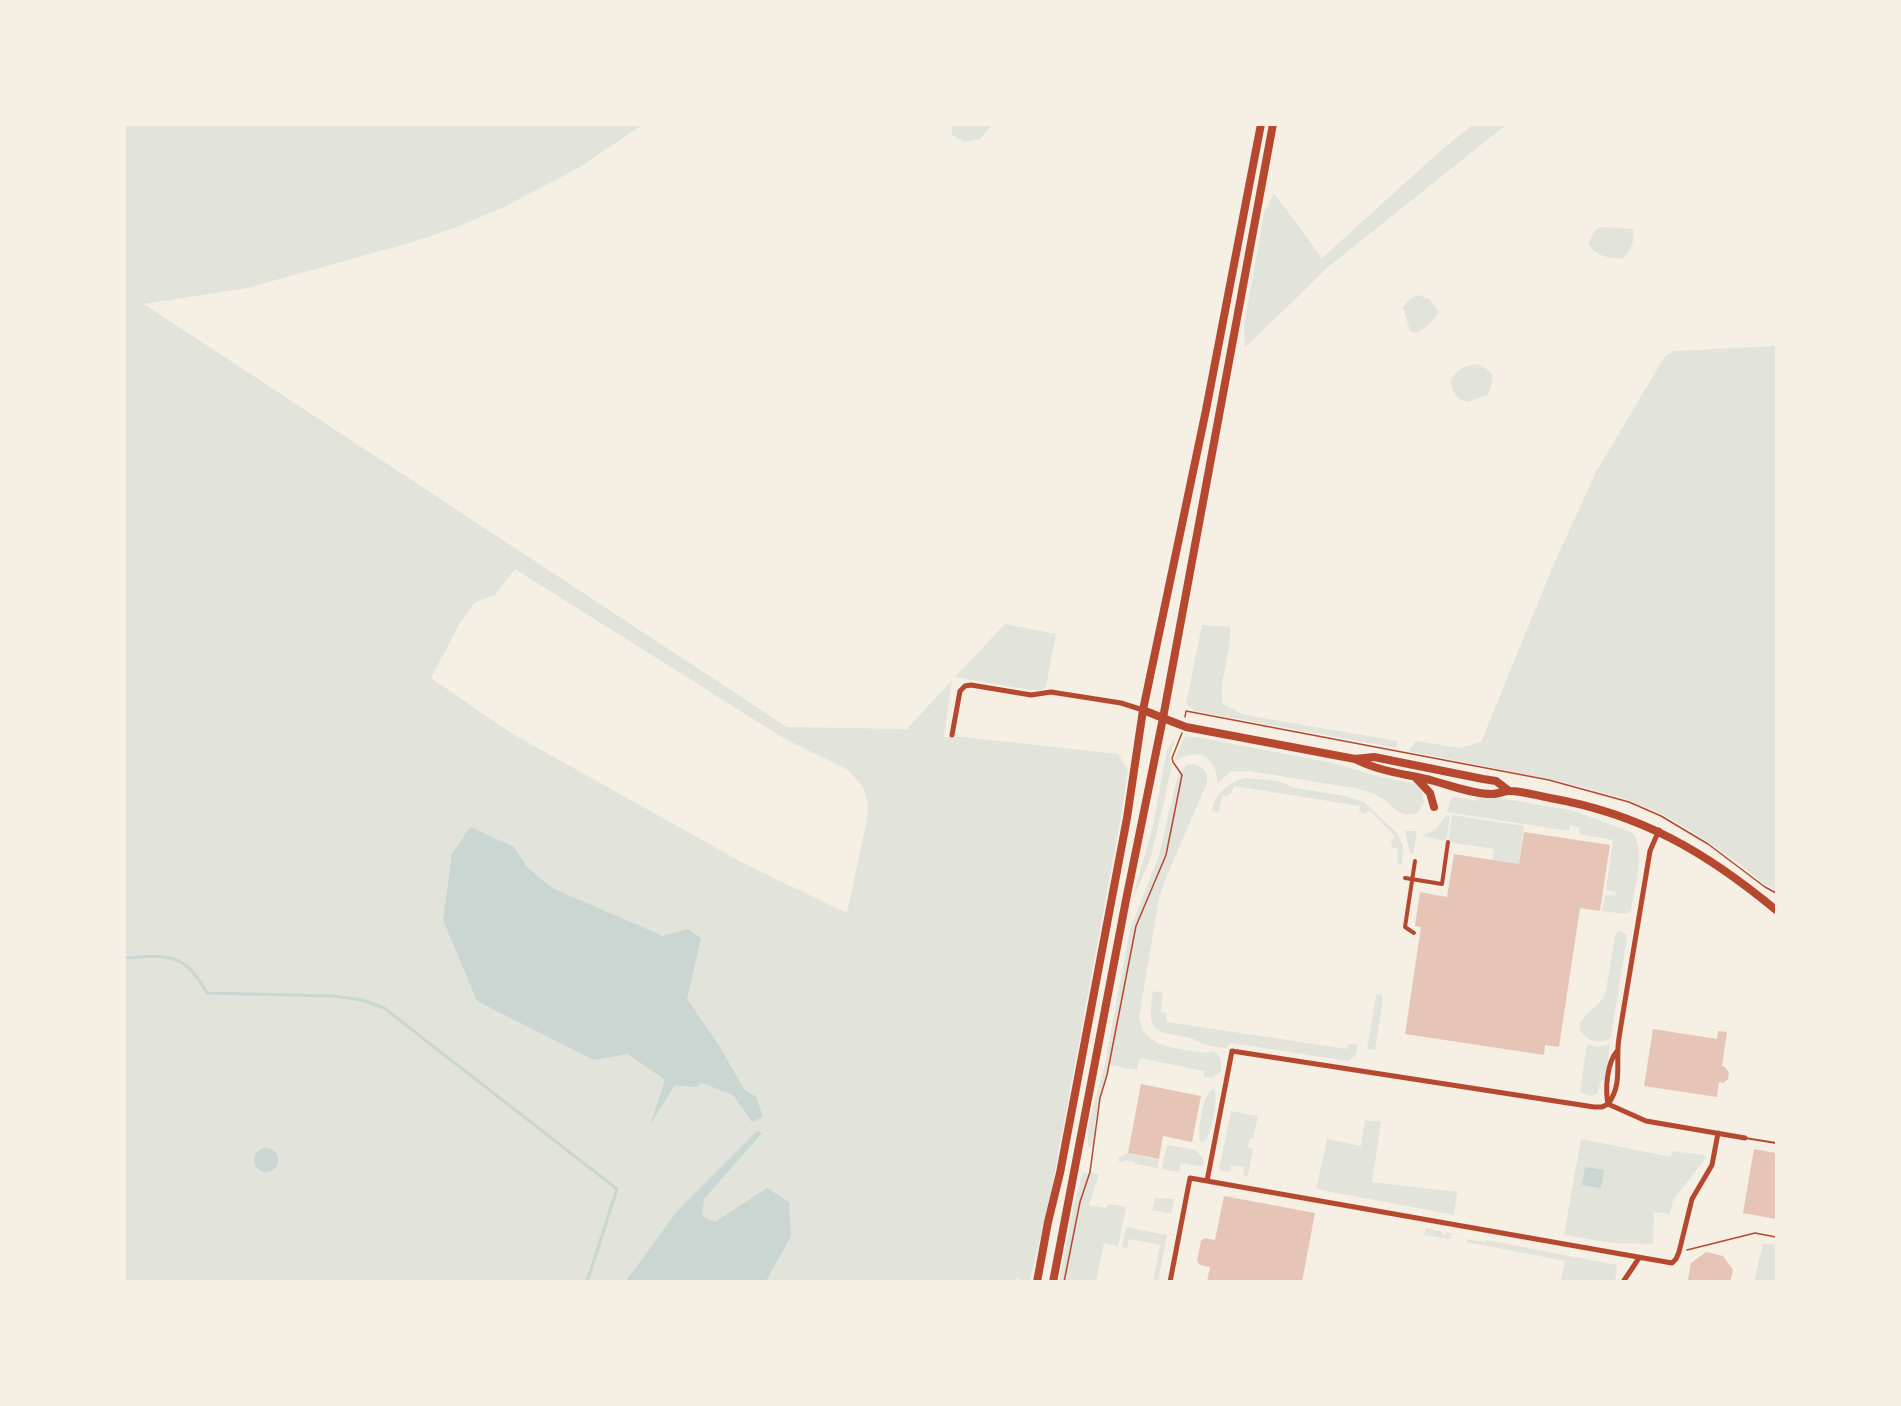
<!DOCTYPE html>
<style>
body{margin:0}
#map{position:relative;width:1901px;height:1406px;overflow:hidden;background:#f6efe4;font-family:"Source Sans 3",sans-serif}
canvas{display:block}
.frame{position:absolute;inset:0;border:126px solid #f6efe4;pointer-events:none}
</style>
<div id="map">
<canvas width="1901" height="1406"></canvas>
<div class="frame"></div>
</div>
<script>
const c = document.querySelector('canvas').getContext('2d');
c.lineJoin = 'round';
function fillPath(path, color) { c.fillStyle = color; c.fill(path, 'evenodd'); }
function trace(path, color, width, dash) { c.strokeStyle = color; c.lineWidth = width; c.lineCap = dash ? 'butt' : 'round'; c.setLineDash(dash || []); c.stroke(path); }
fillPath(new Path2D(`
 M124,125H642L580,167L504,207L457,227L413,242L247,288L144,304L787,727L907,729L952,680L944,737L954,736L1118,754L1128,770L1121,817L1051,1192L1030,1281H1018L1019,1277L1010,1282L125,1281ZM515,569L785,739L848,770L863,787L868,803L867,819L847,913L745,864L511,733L431,678L460,623L474,603L495,595Z
 M952,125L992,124V125L980,139L964,142L952,135Z
 M1472,125H1506L1328,267L1245,348L1244,325L1264,213L1274,193L1322,258L1437,154Z
 M1604,227L1633,229C1635,240 1631,252 1622,259C1607,258 1597,256 1588,244L1595,230Z
 M1418,295L1429,299L1439,311C1434,321 1426,329 1415,333L1410,331L1403,307L1409,299Z
 M1776,346V890L1763,883L1741,865L1690,830L1657,812L1626,799L1564,782L1408,751L1416,741L1460,748L1481,742L1553,566L1596,472L1665,356L1674,351Z
 M1477,364C1494,371 1496,377 1488,394L1469,402L1459,399L1454,392L1450,382C1456,370 1463,366 1477,364Z
 M1005,624L1056,634L1046,686L1042,690H1031L955,677Z
 M1202,625L1230,627C1232,653 1218,679 1223,704L1245,715L1397,741V748L1195,711L1186,704Z
 M1185,736L1202,738L1333,763L1373,775L1415,784L1421,789L1424,802L1417,813C1401,819 1394,807 1383,799C1376,794 1368,792 1360,789L1249,771H1231L1217,784C1218,757 1198,746 1176,761L1175,758Z
 M1175,739C1173,748 1167,757 1172,766L1151,857L1130,906L1152,830L1167,750Z
 M1194,764C1203,767 1209,772 1207,783L1165,880L1159,898L1139,1017C1143,1050 1182,1049 1208,1053L1210,1051L1217,1053L1221,1059V1071L1213,1078L1204,1077V1071L1140,1058L1137,1070L1109,1065L1100,1098L1095,1125L1094,1147L1088,1146V1126L1105,1063L1130,930L1159,855L1178,774L1187,765Z
 M1246,778L1277,781L1296,788L1344,796L1364,802L1396,832L1403,845L1402,864L1397,863L1398,849L1393,848L1391,841L1395,836L1369,810L1365,814L1359,812L1360,806L1234,786L1232,792L1227,796H1222L1219,812L1212,811C1214,794 1229,782 1246,778Z
 M1477,794L1574,811L1633,833C1646,851 1634,889 1631,911L1626,914L1602,911L1605,895L1615,896L1616,892L1606,890L1613,840L1579,834V827L1570,826L1569,831L1447,812L1451,798L1456,797L1476,801Z
 M1446,815L1450,816L1446,841L1423,836L1437,828Z
 M1452,815L1524,826L1519,864L1493,860L1494,849L1448,842Z
 M1405,831H1417L1413,855L1410,854Z
 M1620,931L1626,934L1627,937L1611,1037L1606,1041C1599,1042 1593,1042 1587,1038C1569,1025 1589,1013 1598,1004C1602,1000 1604,996 1606,991L1615,935Z
 M1153,991L1163,993L1161,1012L1166,1013L1167,1022L1347,1049L1348,1044H1358L1356,1055L1348,1061L1231,1043L1226,1048C1219,1047 1210,1046 1203,1044C1198,1042 1195,1039 1190,1038C1152,1031 1147,1032 1153,991Z
 M1378,994L1382,995L1383,998L1375,1050L1367,1049L1376,995Z
 M1587,1044L1598,1047L1610,1044L1605,1080L1601,1081L1597,1094L1590,1096L1580,1092Z
 M1214,1088C1219,1097 1212,1135 1204,1142H1200C1198,1129 1201,1095 1214,1088Z
 M1231,1111L1258,1116L1253,1139H1250L1248,1148L1253,1149L1248,1176L1243,1175L1244,1167L1231,1165L1230,1172L1219,1170Z
 M1365,1120L1381,1122L1372,1182L1457,1192L1454,1215L1316,1189L1327,1139L1361,1146Z
 M1581,1139L1671,1157L1672,1151L1705,1155L1706,1158L1673,1200L1670,1214L1654,1212L1653,1244L1614,1243L1564,1235Z
 M1167,1145L1196,1150L1204,1160L1203,1167L1181,1163L1179,1172L1162,1169Z
 M1127,1153L1159,1160L1157,1168L1135,1164V1162L1124,1160L1123,1162L1118,1161L1119,1157Z
 M1090,1172L1099,1174L1089,1205L1105,1208L1109,1204L1126,1207L1118,1246L1104,1243L1096,1281L1059,1282L1074,1203L1083,1173L1089,1174Z
 M1155,1198L1174,1199L1171,1214L1152,1210Z
 M1126,1227L1167,1235L1158,1281H1153L1160,1245L1129,1239L1127,1248L1122,1247Z
 M1426,1228L1443,1232L1442,1235H1445L1446,1232L1454,1234L1451,1235L1450,1239L1424,1235Z
 M1467,1239L1485,1242L1486,1240L1617,1265L1615,1281H1561L1565,1261L1466,1242Z
 M1763,1243L1776,1245V1281H1754Z`), '#e2e4dc');
fillPath(new Path2D(`
 M470,827L514,847L527,867L552,888L663,936L688,929L701,938L687,999L718,1044L744,1089L756,1097L763,1117L752,1122L733,1095L702,1083L696,1087L675,1085L650,1125L665,1080L628,1054L594,1060L477,1001L443,920L452,854Z
 M757,1131L762,1133L704,1199L702,1216L715,1222L767,1188L789,1202L791,1236L766,1281H626L678,1210Z
 M254 1160a12 12 0 1 1 24 0a12 12 0 1 1-24 0Z
 M1585,1167L1604,1170L1601,1188L1582,1185Z`), '#c9d6d2');
trace(new Path2D(`
 M124,958C168,955 185,952 207,993L333,996L362,1000L384,1008L617,1189L587,1282`), '#c9d6d2', 3);
fillPath(new Path2D(`
 M1524,832L1610,845L1600,911L1580,908L1559,1047L1545,1045L1544,1055L1405,1034L1421,927L1415,926L1420,892L1447,897L1454,854L1519,864Z
 M1653,1029L1717,1039L1718,1031L1727,1032L1722,1066L1725,1067L1729,1073L1728,1079L1723,1083L1719,1082L1717,1097L1644,1086Z
 M1141,1084L1201,1096L1192,1142L1163,1136L1159,1159L1128,1153Z
 M1754,1149L1776,1153V1219L1743,1213Z
 M1224,1196L1315,1213L1302,1282H1207L1210,1267L1200,1265L1197,1261L1201,1241L1204,1238L1215,1240Z
 M1706,1252L1723,1256L1733,1270L1730,1282H1690L1688,1279L1691,1263Z`), '#e6c5b7');
trace(new Path2D(`
 M1185,717L1186,711L1549,780L1629,802L1661,816L1708,844L1765,887L1776,893
 M1687,1250L1755,1233L1776,1237
 M1064,1282L1080,1202L1090,1172L1100,1098L1107,1075L1136,926L1166,855L1182,775L1173,762L1172,758L1182,733`), '#b5482f', 1.5);
trace(new Path2D(`
 M1745,1138L1776,1143`), '#b5482f', 2);
trace(new Path2D(`
 M1405,878L1442,884L1448,842
 M1414,933L1405,927L1415,861`), '#b5482f', 4);
trace(new Path2D(`
 M952,735L960,691L965,686L971,685L1031,695L1051,692L1121,703L1143,710
 M1617,1051C1607,1063 1605,1089 1608,1104C1621,1087 1617,1069 1618,1049C1618,1041 1620,1033 1621,1025L1650,851L1659,830
 M1207,1181L1232,1051L1594,1107H1602L1608,1104L1646,1121L1745,1138
 M1170,1282L1190,1178L1672,1263L1676,1259L1679,1252L1692,1199L1712,1165L1718,1133
 M1623,1282L1639,1258`), '#b5482f', 5);
trace(new Path2D(`
 M1163,718L1186,727L1355,759L1374,757L1483,779L1496,781L1509,791
 M1355,759C1380,772 1407,774 1434,781C1452,786 1473,794 1492,794C1498,794 1504,791 1510,791C1523,791 1537,796 1550,798C1641,814 1706,852 1776,910
 M1415,777L1430,793L1434,807`), '#b5482f', 8);
trace(new Path2D(`
 M1143,710L1163,718
 M1037,1282L1048,1222L1060,1173L1127,818L1143,710L1206,410L1261,124
 M1053,1282L1126,900L1163,718L1273,124`), '#b5482f', 8);
</script>
